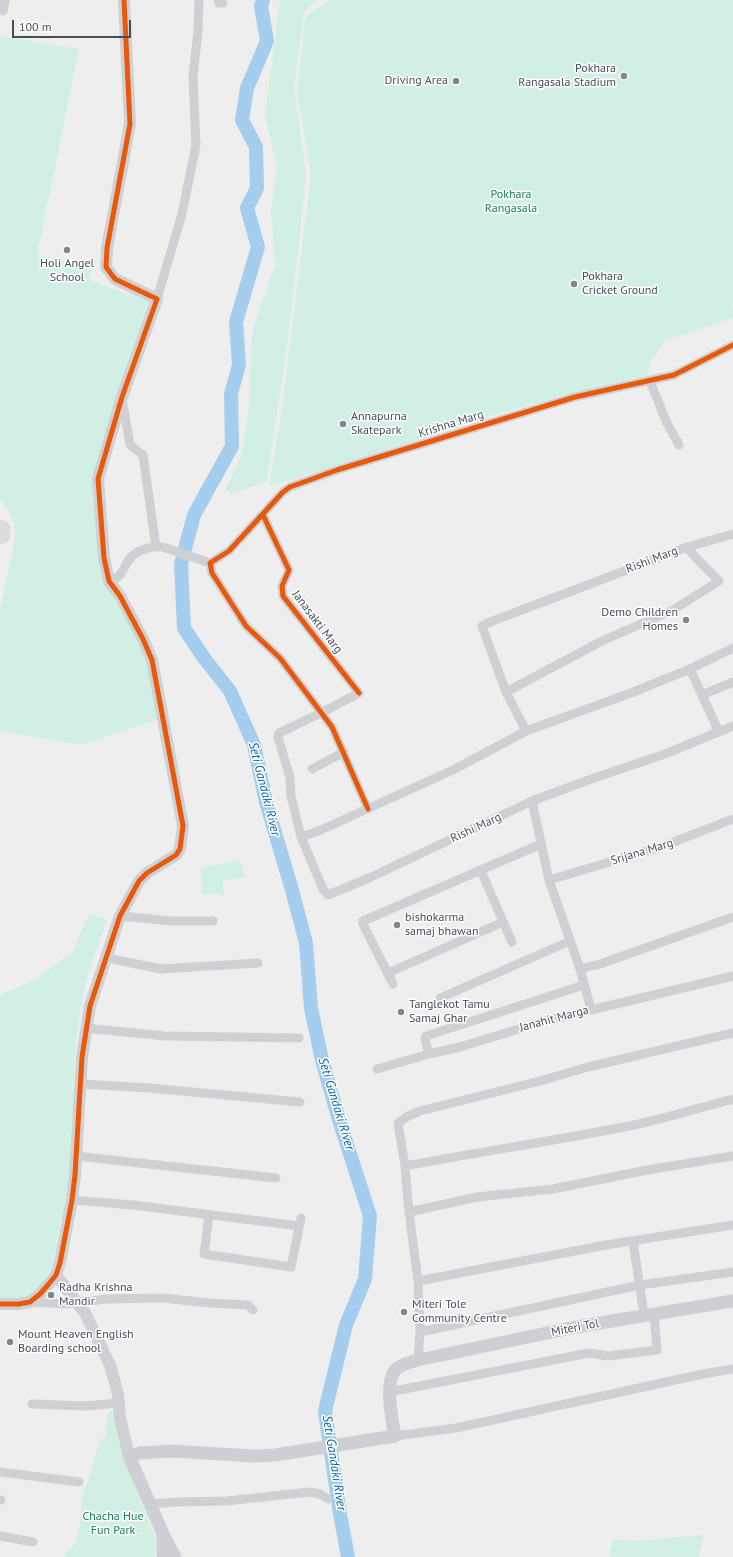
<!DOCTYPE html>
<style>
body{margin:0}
#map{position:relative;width:733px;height:1557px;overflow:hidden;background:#efeeee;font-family:"PT Sans",sans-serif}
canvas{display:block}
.scale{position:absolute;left:12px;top:20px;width:119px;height:18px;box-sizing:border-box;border:2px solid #454c5b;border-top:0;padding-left:5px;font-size:12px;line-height:14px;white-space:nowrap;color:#454c5b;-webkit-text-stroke:3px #fff;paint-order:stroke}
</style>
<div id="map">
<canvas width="733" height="1557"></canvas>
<div class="scale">100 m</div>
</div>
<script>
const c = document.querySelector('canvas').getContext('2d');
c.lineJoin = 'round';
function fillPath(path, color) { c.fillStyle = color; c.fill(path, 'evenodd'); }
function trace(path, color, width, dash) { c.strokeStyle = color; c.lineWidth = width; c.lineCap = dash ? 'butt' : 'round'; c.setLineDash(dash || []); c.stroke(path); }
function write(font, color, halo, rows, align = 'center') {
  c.font = font + ' "PT Sans",sans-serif'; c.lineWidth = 3; c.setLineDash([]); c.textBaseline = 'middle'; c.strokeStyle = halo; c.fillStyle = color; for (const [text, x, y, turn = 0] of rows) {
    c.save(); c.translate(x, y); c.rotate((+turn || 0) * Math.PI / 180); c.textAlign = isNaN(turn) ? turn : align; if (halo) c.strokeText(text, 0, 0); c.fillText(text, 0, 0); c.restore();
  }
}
fillPath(new Path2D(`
 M280,0H316L304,13L294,88L306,173L291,317L267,480L237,493L225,490L242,454L249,406L251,339L259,310L275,266L271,211L277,168L265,115Z
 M330,0H733V304L731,306L733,309V318L664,341L661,348L650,362L647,375L481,418L453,429L328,469L269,486L282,408L311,174L297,93L305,17Z
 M0,36L79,49L37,254L92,268L89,280L149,302L95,475L100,574L150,663L159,719L82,745L0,731V609L15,539C16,521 10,514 0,499Z
 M240,860L245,877L223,880L224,895L202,894L201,868Z
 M89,914L108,920C95,948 83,989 79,1019C70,1080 75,1142 67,1204C66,1211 62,1217 60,1224C55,1248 59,1261 42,1283C39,1287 36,1293 33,1295C24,1301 10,1300 0,1300V995L35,980L73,951Z
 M113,1410L119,1439L127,1467L156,1540L155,1557H64L65,1553L76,1542L81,1518L82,1496L87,1484L99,1442L106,1435C107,1427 104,1414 113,1410Z
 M704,1535L699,1557H609L613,1539L635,1541Z`), '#d1efe4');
trace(new Path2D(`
 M263,0L261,6L267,41L247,88L242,120L256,147L257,188L247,208L258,247L236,322L239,365L231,394L232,446L194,515L181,564L184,628L204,658L230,691L254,745L266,802L292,890L306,943L311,1008L322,1060L339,1120L370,1216L365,1279L346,1325L325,1411L340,1514L348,1557`), '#a5ceee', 14);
trace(new Path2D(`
 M0,530V534`), '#dbdbdc', 21);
trace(new Path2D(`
 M218,0L219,3H223
 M3,11L5,0
 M157,299L182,214L196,145L193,77L198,30L199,0
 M650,381L666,421L679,445
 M122,399L130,445L143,455L156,547
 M263,515L289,570L282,586L283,596L359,693L321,713L283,731L279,733L278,737L290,778L291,796L301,837L323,889L328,895L369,878L532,801L594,778L665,754L733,726
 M109,581C122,577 122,571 128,561C135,550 151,546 163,547L210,563
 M690,669L719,732
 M506,692L602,641L673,610L719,581L697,559L687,547
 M702,695L733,682
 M526,731L506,692L482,626L485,624L687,547L733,534
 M312,769L344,752
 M532,801L549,880L580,969L591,1009
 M368,809L332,727L280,658L246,626L212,573L210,563L229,551L283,492L290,487L337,470L575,397L674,375L733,345
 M301,837L321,830L455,769L526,731L631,693L690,669L733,648
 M481,871L512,942
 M549,880L661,847L733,819
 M120,916L171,921H213
 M107,958L161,969L258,963
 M580,969L600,964L733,917
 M388,973L503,922
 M393,984L363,924V921L541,844
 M440,998L570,941
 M86,1026L95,1029L165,1036L299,1038
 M429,1054L425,1039L426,1036L584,985
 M377,1069L429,1054L460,1047L545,1021L733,976
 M80,1084L150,1088L300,1102
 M76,1156L276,1178
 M405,1166C483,1151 561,1140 639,1124C670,1117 702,1107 733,1099
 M72,1200L133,1205L299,1226
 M409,1212L477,1197L553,1189L647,1170L733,1156
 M209,1215L204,1254L291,1267L301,1218
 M633,1241L644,1315
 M418,1281L606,1245L733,1225
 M30,1302L67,1304L107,1299L163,1298L209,1303L248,1305L253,1310
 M420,1332L640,1285L733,1272
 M418,1360L420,1332L418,1281L409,1212L405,1166L398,1123L408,1116L420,1111L540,1081L588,1067L733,1033
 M389,1392L589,1353L608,1356L657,1350L654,1314
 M32,1404L86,1406L119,1403
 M395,1436L456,1428L703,1374L733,1369
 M0,1472L79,1482
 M0,1500H1
 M150,1504L178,1502L226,1501L310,1492L320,1494L328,1499
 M0,1536L33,1542`), '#cfd0d4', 9);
trace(new Path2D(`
 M56,1275L85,1313L110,1365L118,1394L120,1418L129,1456
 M0,1304H19L30,1302L40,1294L47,1286L56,1275L60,1263L72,1200L75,1175L82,1057L90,1006L120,916L139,881L147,873L176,855L180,849L183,826L152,660L143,639L120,596L109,581L104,558L98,479L122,397L157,299L115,279L106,267L107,248L130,124L124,0`), '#cfd0d4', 12);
trace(new Path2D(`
 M163,1557V1536
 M175,1557L163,1534L129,1456L140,1453L172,1451L253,1456L275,1455L395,1436C392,1421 384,1381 396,1369C401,1364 411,1362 418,1360L576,1327L733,1301`), '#cecfd4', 13);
trace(new Path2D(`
 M263,515L289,570L282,586L283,596L359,693
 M368,809L332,727L280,658L246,626L212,573L210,563L229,551L283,492L290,487L337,470L575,397L674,375L733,345
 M0,1304H19L30,1302L40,1294L47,1286L56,1275L60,1263L72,1200L75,1175L82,1057L90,1006L120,916L139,881L147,873L176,855L180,849L183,826L152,660L143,639L120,596L109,581L104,558L98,479L122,397L157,299L115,279L106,267L107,248L130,124L124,0`), '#e8590c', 5);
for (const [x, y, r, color] of [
 [624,76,4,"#80858e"],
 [456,81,4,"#80858e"],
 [67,250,4,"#80858e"],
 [574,284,4,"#80858e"],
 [343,424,4,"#80858e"],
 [686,620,4,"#80858e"],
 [397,925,4,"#80858e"],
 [401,1012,4,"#80858e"],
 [51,1295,4,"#80858e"],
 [404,1312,4,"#80858e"],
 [10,1342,4,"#80858e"]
]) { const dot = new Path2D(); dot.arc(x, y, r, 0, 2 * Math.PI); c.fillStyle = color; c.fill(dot); trace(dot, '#fff', 1.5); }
write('12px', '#454c5b', '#fff', [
 ["Pokhara",616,69,"right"],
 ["Rangasala Stadium",616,83,"right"],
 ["Driving Area",448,81,"right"],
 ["Holi Angel",67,264,"center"],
 ["School",67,278,"center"],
 ["Pokhara",582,277],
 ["Cricket Ground",582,291],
 ["Annapurna",351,417],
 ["Skatepark",351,431],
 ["Demo Children",678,613,"right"],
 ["Homes",678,627,"right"],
 ["bishokarma",405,918],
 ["samaj bhawan",405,932],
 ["Tanglekot Tamu",409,1005],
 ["Samaj Ghar",409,1019],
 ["Radha Krishna",59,1288],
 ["Mandir",59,1302],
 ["Miteri Tole",412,1305],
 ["Community Centre",412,1319],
 ["Mount Heaven English",18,1335],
 ["Boarding school",18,1349]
], 'left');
write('12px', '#147e61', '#fff', [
 ["Pokhara",511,195],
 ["Rangasala",511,209],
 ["Chacha Hue",113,1517],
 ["Fun Park",113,1531]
]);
write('12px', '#454c5b', '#fff', [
 ["Krishna Marg",451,424,-17],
 ["Rishi Marg",652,560,-21],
 ["Janasakti Marg",317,622,53],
 ["Rishi Marg",476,828,-25],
 ["Srijana Marg",642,852,-17],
 ["Janahit Marga",554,1019,-15],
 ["Miteri Tol",575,1328,-11]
]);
write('italic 13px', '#0964aa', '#fff', [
 ["Seti Gandaki River",264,789,76],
 ["Seti Gandaki River",336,1104,73],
 ["Seti Gandaki River",334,1463,81]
]);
</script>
